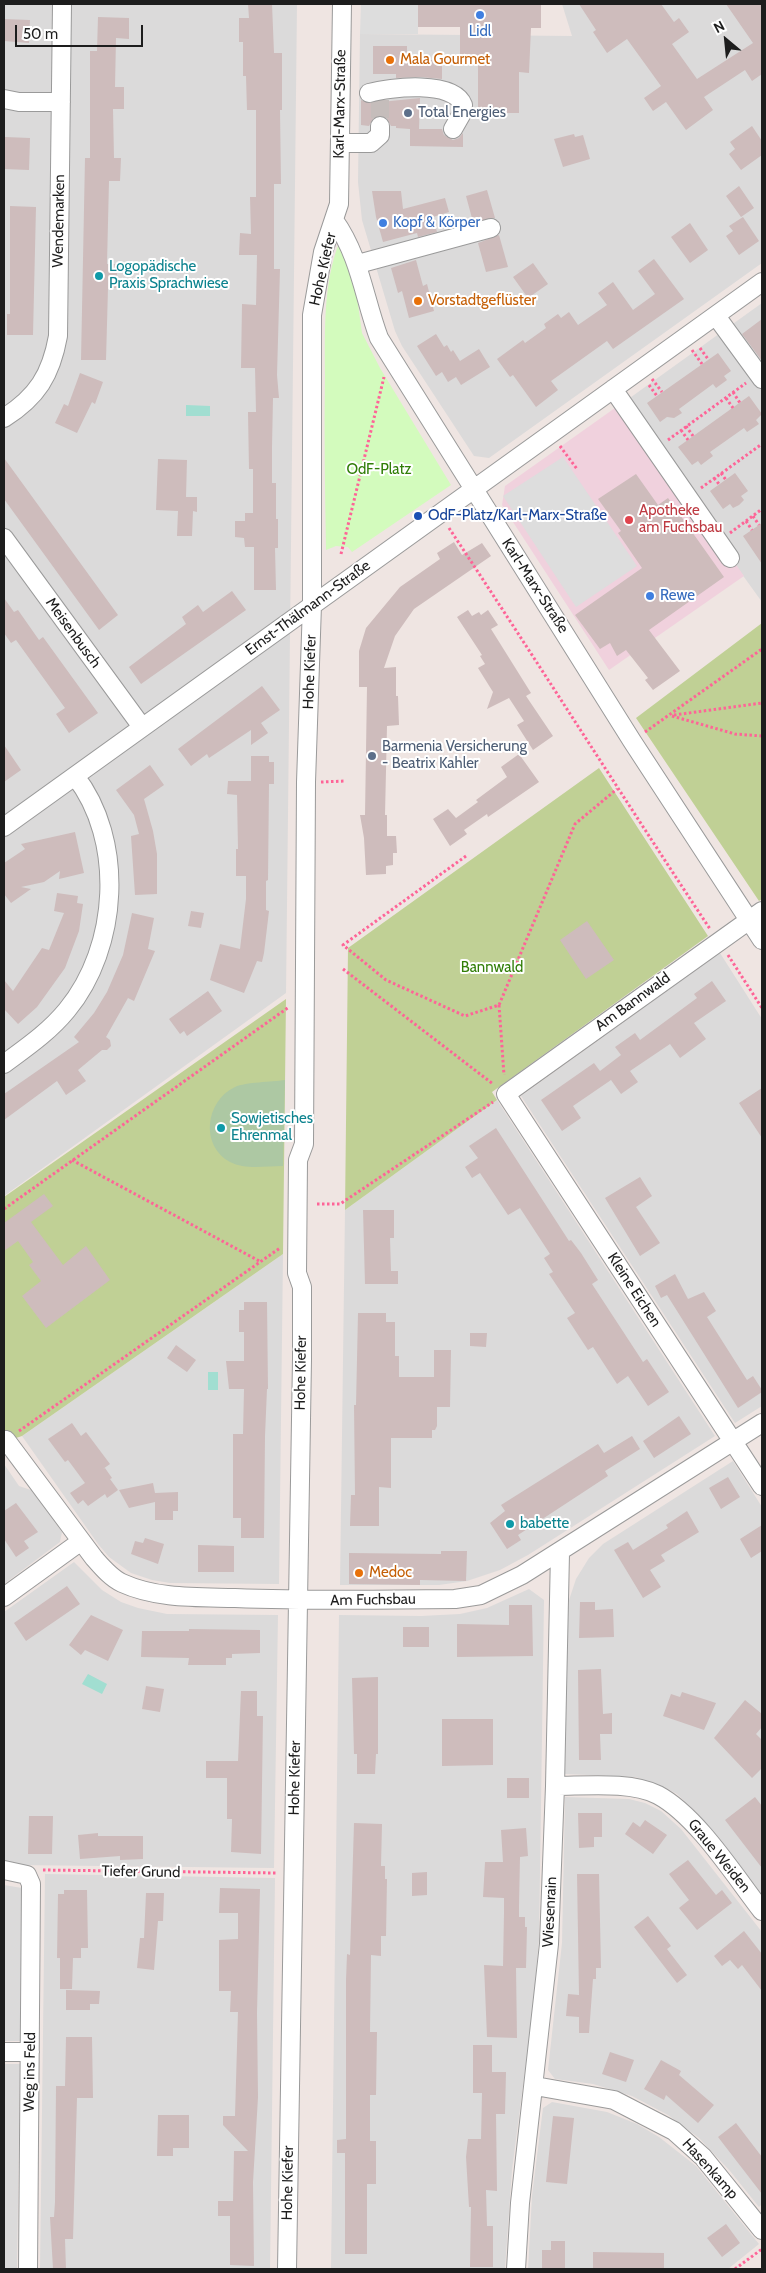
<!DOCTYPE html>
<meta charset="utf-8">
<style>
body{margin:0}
#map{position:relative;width:766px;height:2273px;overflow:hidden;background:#efe5e2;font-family:Cabin,sans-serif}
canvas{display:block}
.frame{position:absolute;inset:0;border:5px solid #1d1d1d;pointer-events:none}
.north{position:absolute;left:701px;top:15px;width:50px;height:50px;-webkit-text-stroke:4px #fff;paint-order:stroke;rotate:332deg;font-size:14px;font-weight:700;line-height:20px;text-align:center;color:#1d1d1d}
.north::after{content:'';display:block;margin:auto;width:18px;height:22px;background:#1d1d1d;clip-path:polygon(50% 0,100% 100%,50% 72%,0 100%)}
.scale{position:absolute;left:15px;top:25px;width:128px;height:22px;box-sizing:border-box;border:2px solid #1d1d1d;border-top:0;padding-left:6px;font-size:15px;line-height:18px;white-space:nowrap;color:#1d1d1d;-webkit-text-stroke:4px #fff;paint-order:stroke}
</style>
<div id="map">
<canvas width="766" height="2273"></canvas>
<div class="frame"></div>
<div class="north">N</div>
<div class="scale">50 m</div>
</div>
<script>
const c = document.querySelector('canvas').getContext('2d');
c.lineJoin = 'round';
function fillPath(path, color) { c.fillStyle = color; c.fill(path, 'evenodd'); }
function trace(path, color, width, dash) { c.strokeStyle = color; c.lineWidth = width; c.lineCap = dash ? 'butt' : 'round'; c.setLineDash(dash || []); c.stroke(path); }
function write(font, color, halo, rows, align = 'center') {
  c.font = font + ' Cabin,sans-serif'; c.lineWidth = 4; c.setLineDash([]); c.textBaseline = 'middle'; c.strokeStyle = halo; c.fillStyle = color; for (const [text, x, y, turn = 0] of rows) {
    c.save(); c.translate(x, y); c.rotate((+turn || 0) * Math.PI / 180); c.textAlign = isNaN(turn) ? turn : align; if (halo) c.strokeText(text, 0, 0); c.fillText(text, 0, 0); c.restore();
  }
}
fillPath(new Path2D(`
 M4,4H297L286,993L4,1196Z
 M562,4H762V263L489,458L474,456L402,346L395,331L362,220L358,182L360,34L572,36Z
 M762,303V602L620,405Z
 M720,953L762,1019V1406L735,1423L521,1096Z
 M497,1100L715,1436L528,1555L500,1570L467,1581L439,1585H340L345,1210Z
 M283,1254L279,1584L170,1583L152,1580L131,1573L109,1557L98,1544L22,1436Z
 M733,1461L762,1507V1895L699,1815L677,1794L662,1786L635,1777L565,1774L567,1618L569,1600L576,1579L589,1558L603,1544Z
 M4,1464L19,1486L31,1490L62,1532L60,1542L4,1584Z
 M74,1562L102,1590L121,1602L138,1608L167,1614L278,1615L274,1868L16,1865L4,1862V1612Z
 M529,1589L544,1600L539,1940L532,2017L512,2170L505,2269H331L339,1615L421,1616L460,1614L487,1608Z
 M565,1797L629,1799L645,1803L661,1811L681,1829L762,1932V2204L759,2207L730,2171L699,2138L668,2115L632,2096L593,2084L555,2079L548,2070L562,1943Z
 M45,1874L275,1878L270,2269H40Z
 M4,1885L22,1888L20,2041H4Z
 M4,2064H20L17,2269H4Z
 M552,2102L607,2112L637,2124L659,2137L696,2166L759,2244L728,2269H528L532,2196L543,2108Z`), '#dbdada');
fillPath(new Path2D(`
 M622,403L744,576L609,670L502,505L505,486Z`), '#f0d1dd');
fillPath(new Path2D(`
 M762,623V899L759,901L636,718Z
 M599,768L708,936L492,1092L497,1100L345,1210L348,948Z
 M286,999L283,1254L22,1436L4,1442V1197Z`), '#c0d095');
fillPath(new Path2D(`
 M285,1080L283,1166C266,1166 245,1170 230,1162C200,1146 205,1101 235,1087C246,1082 271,1082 285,1080Z`), '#adc8a3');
fillPath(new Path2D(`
 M339,243L353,269L362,333L380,368L451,485L352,552L348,547L336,546L326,550C325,491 324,433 325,375C325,331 323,284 339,243Z`), '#d3fbbd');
fillPath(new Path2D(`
 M361,4H418V34H360Z
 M563,457L637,566L576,607L503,496Z`), '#ddd');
fillPath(new Path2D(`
 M186,405L210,406V416H186Z
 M208,1372H218V1390H208Z
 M88,1674L107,1684L102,1694L82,1684Z`), '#a1ded1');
fillPath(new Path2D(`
 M248,4H272L274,53H282V110H280L281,184H274V269H280L277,375L279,398H273L272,447V483H276V519H278V548H275L276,590H254V547H245L244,538L235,537V521H245V513H253V469H249L248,412H256L255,368H241L242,304L256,305L257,255H239L240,233L251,234L250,197H256V110H247L246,76H243V42H239V18H249Z
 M418,4H541V28H531L529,73L519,72V113H478V63H460V27H418Z
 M579,4H661L674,22L679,18L689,32L672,44L697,79L753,43L726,4H762V74L752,81L745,70L704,97L713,110L686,130L666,102L653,111L644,98L661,86L627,39L607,53L593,32L596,30Z
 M98,17L129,18V39L116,38L115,87H124V109H113L114,158H121L120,181H109L107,264H117V288H108L106,360H81L85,158H90V51H97Z
 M4,19L30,20L29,43L4,41Z
 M373,46H407V60H442V79L420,77L396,78V74H373Z
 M420,98L419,129H442L444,135L453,140L459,138L463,133V147L410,146V129L396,128V126H391L386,117L380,115L374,117L369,126L361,125V100L371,103Z
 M752,126L762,141V155L741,170L729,154L735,149L730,142Z
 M574,134L575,137L583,135L590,159L563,167L554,139Z
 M5,137L30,138L29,170L4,169Z
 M739,186L754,208L741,217L726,196Z
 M487,190L495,218L473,222L466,196Z
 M372,191H401L403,209L445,198L449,212L433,217L437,232L418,237L417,233L383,242L376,217Z
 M10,206L36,207L33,335H7V314H10Z
 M743,217L759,241L739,255L726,236L733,231L729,226Z
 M690,223L708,250L690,263L671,237Z
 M499,235L508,267L486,272L478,243Z
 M654,259L684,299L613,349L607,341L551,381L558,390L536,407L513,375L510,377L497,359L523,340L525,343L546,328L544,324L558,314L561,318L569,312L578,325L607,305L598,293L613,282L633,310L655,294L638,271Z
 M416,260L423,286L427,284L434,311L409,318L402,291L398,293L391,268Z
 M533,263L548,284L528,298L513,277Z
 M762,319V361L742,334Z
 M436,334L444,347L447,345L451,352L453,350L460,361L479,349L490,367L461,385L456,377L448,382L442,372L436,376L417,346Z
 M718,353L731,371L724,376L727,380L716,388L713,384L679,409L682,413L674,418L667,417L660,422L647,403Z
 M80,373L103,382L95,404L92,402L77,433L55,423L64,404L68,406Z
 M749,396L762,414L756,420L759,424L747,432L744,428L710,452L713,456L701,465L698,461L692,465L678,447Z
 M4,458L118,615L99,630L4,499Z
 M158,459L187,460L186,497H197V512L193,511L192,536H177L178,511L156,510Z
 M735,473L748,491L741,496L744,500L739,505L733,508L730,504L723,509L710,491Z
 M636,474L658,505L668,498L724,577L649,630L680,671L653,690L645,680L648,678L626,650L617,656L610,643L600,649L575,615L642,568L618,533L621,531L598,499Z
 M762,523V564L743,536Z
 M454,542L462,555L482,543L491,556L414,609L395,636L384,668L396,667V696H398L399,725L387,726L385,815H387V836H396L397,853H393V865L386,866V874L366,875L364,838L360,815H365L367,687H359V651L366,628L400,587L440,559L437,553Z
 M232,591L246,610L141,684L129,667L186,624L182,617L198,605L203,612Z
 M4,598L14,612L18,610L39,640L43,637L98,713L69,733L56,714L65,708L16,640L11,643L4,633Z
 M468,610L472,616L479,612L481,615L488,610L498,625L491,629L531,693L526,696L553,736L533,750L517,725L524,721L509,698L487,709L493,692L478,668L485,664L480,656L482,655L457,617Z
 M262,686L280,710L261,723L268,733L251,745V730L209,758L207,754L191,766L178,749Z
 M4,745L21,770L4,782Z
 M519,754L539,782L488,817L487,814L464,830L467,834L450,846L433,819L448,809L456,818L478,802L476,800L507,777L501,767Z
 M251,756H269V762H274V784H269L268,880L266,881V910L269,911L264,953L262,962L257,961L244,993L210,980L220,944L240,949L246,899V876H236V849H238L237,795L227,794L228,781H251Z
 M150,765L164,785L144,799L153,831L157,854V894L135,895L131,836L139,834L134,815L116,790Z
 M75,832L84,873L59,879L60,871L44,882L21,887L31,889L11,903L4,894V863L25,849L21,844Z
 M57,893L78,896L77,903L83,904L79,931L65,968L37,1007L18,1024L4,1009V980L13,991L42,948L49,950L64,913L54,911Z
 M191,911L204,913L201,928L188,926Z
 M132,913L154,918L148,949L155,951L134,1001L128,998L106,1037L110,1040L111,1046L107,1050H102L78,1070L86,1081L66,1095L57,1081L4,1120V1094L79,1042L74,1037L94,1013L107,992L123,955Z
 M587,921L614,960L586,979L560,940Z
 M712,981L726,1001L694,1023L706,1039L680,1058L670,1044L630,1071L638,1082L621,1094L611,1080L573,1106L581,1118L562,1131L541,1100L594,1063L600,1071L621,1055L615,1047L635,1033L640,1040L697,998L694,994Z
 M208,991L222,1011L187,1036L184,1031L180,1034L169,1019Z
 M762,1088V1138L739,1103Z
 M496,1128L569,1241L571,1240L581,1253L598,1280L592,1284L643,1362L647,1359L669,1392L648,1406L628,1376L617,1384L593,1347L588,1350L567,1318L575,1313L549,1274L553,1272L544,1258L550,1254L520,1208L508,1215L480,1173L472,1178L465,1167L478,1158L469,1146Z
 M640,1177L652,1196L636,1207L660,1243L640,1256L605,1198Z
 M44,1194L53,1206L31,1222L63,1265L86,1246L110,1280L46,1328L22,1296L41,1281L29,1265L33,1262L18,1241L4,1251V1223Z
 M363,1210H394V1238H390L391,1271H398V1284H365Z
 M675,1274L688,1299L704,1292L716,1311L707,1317L747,1380L753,1376L762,1390V1392L738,1408L667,1295L661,1298L655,1286Z
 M244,1302H267L268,1389H267L265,1436L264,1538H241V1518H233V1434H243L244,1389H229L226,1361H244V1332H239V1310H244Z
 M358,1313H386V1322H395V1356H399V1377H434V1350H451L450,1407H437V1426L435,1430H432V1438H391V1488L379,1487V1526H350L351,1495H355L354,1405H356Z
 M470,1333H487L486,1347L470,1346Z
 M176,1345L196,1360L187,1372L167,1358Z
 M679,1416L691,1434L654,1458L643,1441Z
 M72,1423L81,1436L86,1432L110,1464L103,1469L105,1468L112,1478L110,1479L118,1490L107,1498L105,1494L88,1506L83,1500L78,1504L70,1493L85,1483L68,1460L65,1462L48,1439Z
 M632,1436L640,1449L605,1471L608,1476L518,1535L521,1540L507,1549L490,1523L505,1511L501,1505L598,1444L604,1453Z
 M728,1477L740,1497L721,1509L709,1488Z
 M153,1483L155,1493L178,1492V1511H173V1520H155V1502L129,1508L119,1490Z
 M16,1503L38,1532L24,1541L29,1548L16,1557L4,1539V1511Z
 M687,1511L699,1532L661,1555L665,1561L650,1570L661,1587L643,1598L614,1550L628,1542L633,1550L668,1528L666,1525Z
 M762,1525V1551L751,1558L740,1539Z
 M145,1538L164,1544L158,1564L131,1554L135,1541L143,1543Z
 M198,1545L234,1546V1572H198Z
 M441,1551H467L466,1581L420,1580V1585L349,1584V1553L441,1554Z
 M67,1586L80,1604L26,1641L14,1623Z
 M580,1602H595V1610L613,1609L614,1637L579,1638Z
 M509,1605H532L533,1656L457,1657V1624L509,1625Z
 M91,1615L123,1630L108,1661L85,1650L81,1655L69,1645Z
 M403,1627H429V1647H403Z
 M189,1629L260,1630V1653L232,1654V1658H226V1665H188L189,1658L141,1657L142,1631H189Z
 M601,1669L603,1714L612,1713V1734H600L601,1760H579L578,1670Z
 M378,1677V1754H376L375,1774H357V1754H354L352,1678Z
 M146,1686L164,1689L160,1712L142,1709Z
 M241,1691H257V1716H263L261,1854L231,1852L232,1819H227V1778H206V1761H238Z
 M682,1692L716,1703L704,1730L663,1716L671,1694L680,1697Z
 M745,1700L762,1714V1727L756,1734L762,1740V1768L752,1778L714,1738Z
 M442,1719H493V1765L442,1766Z
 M507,1778H529V1798H507Z
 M755,1797L762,1806V1868L725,1820Z
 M578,1813H602V1837H594V1847L579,1848Z
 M29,1816H53L52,1854H28Z
 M645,1820L667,1835L653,1854L625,1834L633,1822L640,1827Z
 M354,1823L382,1824L381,1866H385V1879H387L386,1936H381V1956L371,1955L370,2032H377L376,2095H370V2141H376V2184H367V2254H345V2153H337V2140L346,2139V1980L347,1954L350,1955Z
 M526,1828L528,1856L520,1857L519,1906V1917H525V1927H527L526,1968H516L517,2038L487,2037L484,1965L503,1966L504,1913V1898L483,1897L485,1862H503L501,1830Z
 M98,1833V1836H143V1859L120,1860V1856L80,1859L78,1835Z
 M688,1860L716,1895L722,1890L732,1903L697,1930L679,1908L689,1900L669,1874Z
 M427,1872V1895L412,1896V1873Z
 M577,1874H599L601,1968H596V1979H593L589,2033H579V2017L566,2016L568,1994L579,1995Z
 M220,1888L260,1889L257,2013L258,2097L253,2182L254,2266L230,2265V2216H218V2201H233L234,2151H248L223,2125V2116H235L238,2012H230L231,1991H219V1940L238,1939V1913H219Z
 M64,1890H87L88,1948H81V1958H73L72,1989H60V1958H57L58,1894H64Z
 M146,1893H164L163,1921H158L154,1970L137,1968L140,1938H144Z
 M648,1916L671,1946L667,1949L687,1975L677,1983L634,1927Z
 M744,1931L762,1954V1991L742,1965L738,1969L730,1960L722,1966L714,1956Z
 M66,1990L100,1991L99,2004H90V2010H66Z
 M66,2037H92L93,2098H77L73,2239H65L66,2269H53L50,2217H54L55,2202L56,2086H65Z
 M473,2045H492V2072H506L505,2114H496L497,2191L486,2190L487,2226H493V2267H470L471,2207H469L466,2157L468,2139H481L482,2093H473Z
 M610,2052L634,2060L626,2082L602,2074Z
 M661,2060L681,2071L679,2075L714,2105L698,2123L666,2095L664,2100L644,2089Z
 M158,2115H189V2148H173V2156H157Z
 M553,2116L574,2118L567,2184L546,2182Z
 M736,2123L762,2157V2194L718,2137Z
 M726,2224L740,2243L722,2257L707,2238Z
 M551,2241H565V2269H542V2250H551Z
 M593,2252L664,2253V2269H593Z`), '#cebcbc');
trace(new Path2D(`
 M380,100V126`), '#c5bdbb', 18, [18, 9]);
const minor = new Path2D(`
 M369,93C390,87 454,80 463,105L461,115L453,129
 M4,99L19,102H61
 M340,143H371L380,135V126
 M334,220C360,256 364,298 379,338L632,741L762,940
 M358,264L491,228
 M716,316L762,379
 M613,389L730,558
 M4,418C37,397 51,375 58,336L62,4
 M4,538L142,727
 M4,827L762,282
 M762,911L506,1094L762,1486
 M4,1064C27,1047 49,1032 67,1010C119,947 125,840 75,776
 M6,1440L94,1558C102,1567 111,1578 122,1583C157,1599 197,1597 235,1598C308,1601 382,1600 455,1599L481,1595L522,1575L762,1423
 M4,1597L80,1542
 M555,1786C585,1786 631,1781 658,1795C697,1816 734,1875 762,1911
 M4,1870L27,1875L31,1884L28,2269
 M4,2052H30
 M535,2086L614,2100L674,2131L703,2157L762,2230
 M287,2269L302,1359V1287L297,1273L298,1160L304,1144L306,782L312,605V315L323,252L339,204L342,4
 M516,2269L520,2203L549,1944L555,1786L560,1553`);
trace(minor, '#9a9a9a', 20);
trace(new Path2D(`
 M700,348L708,359
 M692,350L702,364
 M652,379L662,392
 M649,385L657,396
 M733,392L740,403
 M726,398L733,408
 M686,426L693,436
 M681,430L688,440
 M668,440L746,383
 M560,446L577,469
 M721,473L726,480
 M714,478L719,484
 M701,488L762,444
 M753,516L759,525
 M746,521L752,530
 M449,528C537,661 622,796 710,929
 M730,533L762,509
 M341,554L384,377
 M674,715L762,703
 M672,716L735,734L762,736
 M645,732L762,649
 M321,782L346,781
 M466,856L343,945L386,980L465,1016L499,1005L575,824L617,789
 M728,955L762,1008
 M343,969L493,1084
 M499,1005L504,1075
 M72,1160L261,1262
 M317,1204H340L493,1102
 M4,1209L289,1007
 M19,1431L280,1248
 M43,1870L277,1873
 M735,2269L762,2249`), '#fe6497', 3, [2.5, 2.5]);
trace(minor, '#fff', 18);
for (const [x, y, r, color] of [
 [480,15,5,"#3f7fe0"],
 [390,60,5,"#e8710a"],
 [408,113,5,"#5c6f8a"],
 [383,223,5,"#3f7fe0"],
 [99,276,5,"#0f9aa8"],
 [418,301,5,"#e8710a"],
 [418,516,5,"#1a4fb4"],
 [629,520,5,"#e0444e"],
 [650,596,5,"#3f7fe0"],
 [372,756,5,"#5c6f8a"],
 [221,1128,5,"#0f9aa8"],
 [510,1524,5,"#0f9aa8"],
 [359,1573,5,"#e8710a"]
]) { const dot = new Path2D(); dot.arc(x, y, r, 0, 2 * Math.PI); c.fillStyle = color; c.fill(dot); trace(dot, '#fff', 2); }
write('15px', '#366cbe', '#fff', [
 ["Lidl",480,32,"center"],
 ["Kopf & Körper",393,223],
 ["Rewe",660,596]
], 'left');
write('15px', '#c56008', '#fff', [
 ["Mala Gourmet",400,60],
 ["Vorstadtgeflüster",428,301],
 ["Medoc",369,1573]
], 'left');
write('15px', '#1d1d1d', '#fff', [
 ["Karl-Marx-Straße",340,104,-89],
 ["Wendemarken",59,221,-89],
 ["Hohe Kiefer",323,269,-77],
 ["Karl-Marx-Straße",535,586,57],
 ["Ernst-Thälmann-Straße",308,608,-36],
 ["Meisenbusch",73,633,54],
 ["Hohe Kiefer",310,672,-88],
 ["Am Bannwald",633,1002,-36],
 ["Kleine Eichen",634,1290,57],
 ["Hohe Kiefer",301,1373,-89],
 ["Am Fuchsbau",373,1600,-1],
 ["Hohe Kiefer",295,1778,-89],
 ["Graue Weiden",719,1856,51],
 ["Tiefer Grund",141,1872,1],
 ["Wiesenrain",550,1912,-87],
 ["Weg ins Feld",30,2072,-89],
 ["Hasenkamp",710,2169,48],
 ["Hohe Kiefer",288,2183,-89]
]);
write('15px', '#4e5e75', '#fff', [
 ["Total Energies",418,113],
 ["Barmenia Versicherung",382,747],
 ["- Beatrix Kahler",382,764]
], 'left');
write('15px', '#0d838f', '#fff', [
 ["Logopädische",109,267],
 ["Praxis Sprachwiese",109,284],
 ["Sowjetisches",231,1119],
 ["Ehrenmal",231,1136],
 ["babette",520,1524]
], 'left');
write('15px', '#317e08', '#fff', [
 ["OdF-Platz",379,470],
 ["Bannwald",492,968]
]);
write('15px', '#be3a42', '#fff', [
 ["Apotheke",639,511],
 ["am Fuchsbau",639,528]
], 'left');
write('15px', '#164399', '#fff', [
 ["OdF-Platz/Karl-Marx-Straße",428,516]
], 'left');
</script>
